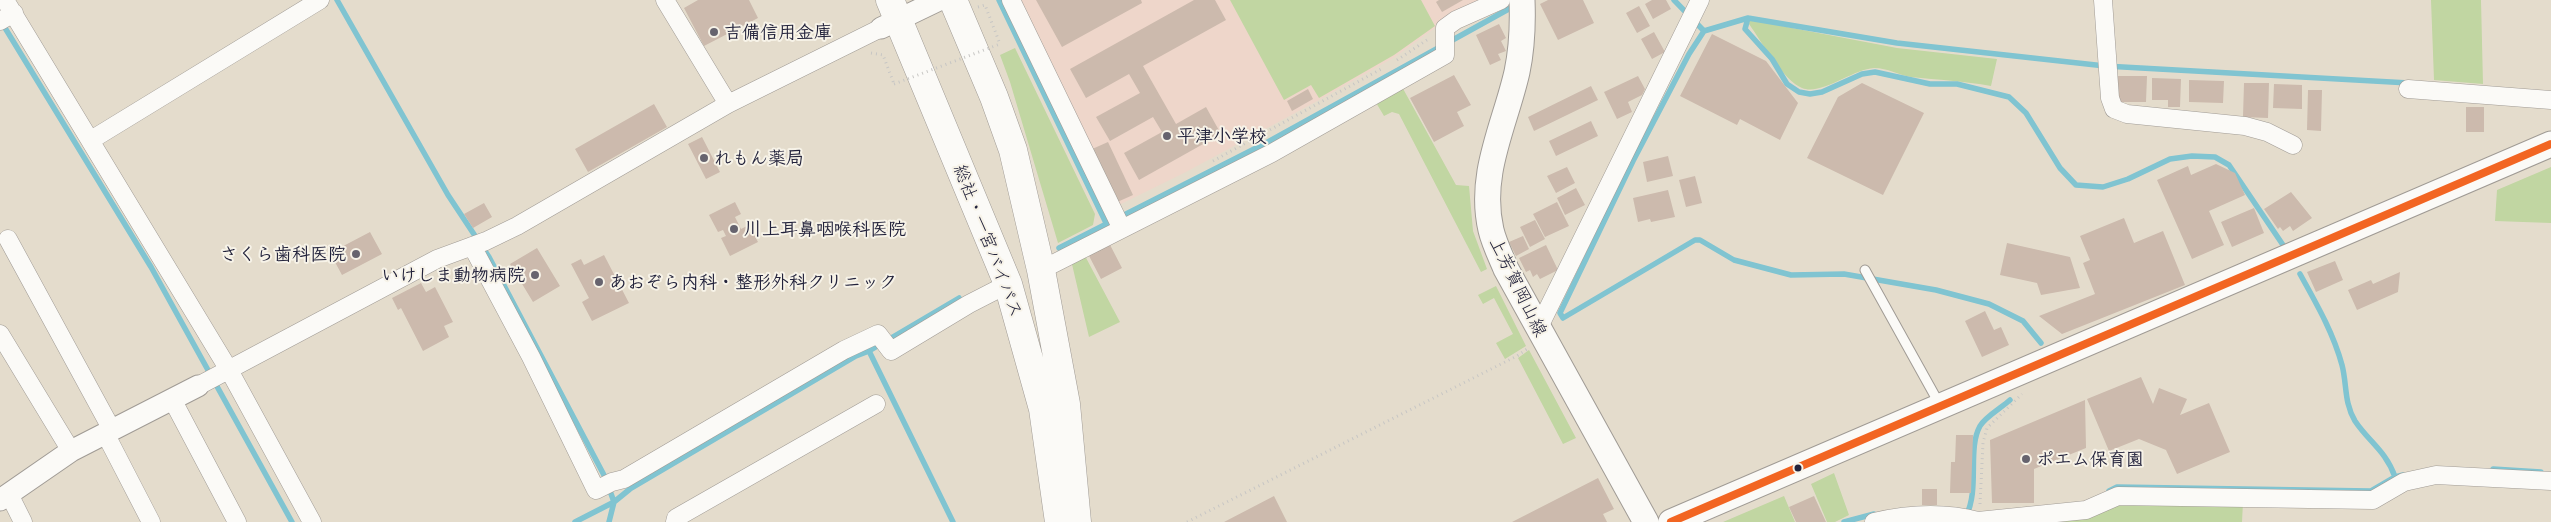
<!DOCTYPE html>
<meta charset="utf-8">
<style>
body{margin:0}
canvas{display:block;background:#e4dccc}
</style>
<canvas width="2551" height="522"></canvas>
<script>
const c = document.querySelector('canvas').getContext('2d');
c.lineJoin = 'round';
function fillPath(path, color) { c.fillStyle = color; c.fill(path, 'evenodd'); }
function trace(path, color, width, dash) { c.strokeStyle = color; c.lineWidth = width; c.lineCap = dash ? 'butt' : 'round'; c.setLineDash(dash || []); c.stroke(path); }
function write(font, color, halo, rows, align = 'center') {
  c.font = font + ' Mali,"Klee One",sans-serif'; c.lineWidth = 4; c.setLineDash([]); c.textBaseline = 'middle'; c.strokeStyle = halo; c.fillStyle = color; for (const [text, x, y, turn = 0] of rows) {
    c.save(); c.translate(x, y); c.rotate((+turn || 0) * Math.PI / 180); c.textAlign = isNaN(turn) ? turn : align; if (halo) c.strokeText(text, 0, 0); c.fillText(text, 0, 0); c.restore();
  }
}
fillPath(new Path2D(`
 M1018,0H1487L1453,15L1395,57L1319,100L1186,172L1115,207Z`), '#eed6ca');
fillPath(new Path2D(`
 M1230,0H1421L1435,26L1394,55L1319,98L1311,85L1284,100Z
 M2431,0H2481L2483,84L2434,80Z
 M1750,20L1897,48L1997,59L1991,86C1964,81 1938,80 1911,77C1898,75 1888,68 1874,68C1853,69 1821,96 1802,88C1784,81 1761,41 1749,24Z
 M1015,48L1095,214L1093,225L1058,243L1010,82L1000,55Z
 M1401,85L1456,185L1469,186L1473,231L1487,269L1481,272L1399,114L1392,112L1384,116L1375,101Z
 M2551,167V223L2495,221L2497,190Z
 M1084,254L1120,322L1089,337L1071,260Z
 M1496,286L1526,346L1505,359L1496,343L1513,334L1494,298L1483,304L1478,295Z
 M1529,350L1576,438L1563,444L1518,358Z
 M1834,473L1849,515L1835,522H1827L1811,484Z
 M1784,496L1795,522H1723Z
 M2243,502L2242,522H2005L2107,505Z`), '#c1d6a2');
trace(new Path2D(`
 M337,0L448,195L489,257L605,477L614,502L609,522
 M999,0L1107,225
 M1674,0L1704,31
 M1748,18L1745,29L1772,59L1787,84L1799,92L1810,94L1822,92L1862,74L1875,72L1930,84H1957L2009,97L2026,113L2060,168L2076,185L2103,187L2128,179L2170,159L2192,156L2215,157L2229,165L2283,245
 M2,23L151,267L292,522
 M1059,248L1266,143L1516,5
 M2300,274C2316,303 2333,332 2342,365C2347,384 2344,403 2355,421C2369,442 2386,451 2395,477
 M2041,343L2023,321L1989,304L1936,290L1844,274L1791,275L1734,260L1700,240H1695L1563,318L1560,313L1633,161L1689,54L1704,31L1748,18L1897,43L2105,66L2409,83
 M869,351L953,522
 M2493,469L2541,472
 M2109,491L2117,487L2371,491L2395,477L2403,475
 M1966,516C1980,489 1967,449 1980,426C1985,417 2001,408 2010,400
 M575,522L614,502L630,489L856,356L869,351L959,298
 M1844,522L1874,514`), '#80c4d1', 5.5);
fillPath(new Path2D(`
 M698,0H749L758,18L704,46L684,8Z
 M1036,0H1141L1142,3L1062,47Z
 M1194,0H1215L1226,20L1143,66L1176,124L1206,107L1221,134L1139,180L1124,153L1162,132L1153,117L1110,141L1096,117L1140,93L1129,74L1086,98L1070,69Z
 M1439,0H1463L1442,12L1436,2Z
 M1548,0H1583L1594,23L1558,40L1540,4Z
 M1652,0H1666L1671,9L1653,19L1645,4Z
 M1639,6L1650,26L1637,33L1626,13Z
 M1499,24L1506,38L1501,41L1506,51L1498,54L1501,60L1490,65L1476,35Z
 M1654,32L1665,52L1652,59L1641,39Z
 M1712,34L1766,61L1798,103L1780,140L1740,119L1737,125L1680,96Z
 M1454,75L1471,105L1457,112L1464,126L1434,142L1410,98Z
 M1638,76L1645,89L1642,95L1628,102L1632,112L1617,119L1604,92Z
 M2118,76H2147L2146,102H2117Z
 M2152,78L2181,79L2180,107H2168V100H2152Z
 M2189,80L2224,81L2223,103L2189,102Z
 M1862,83L1924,113L1883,195L1807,158L1838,97Z
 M2244,83H2269L2268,118L2243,117Z
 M2274,84L2302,85V109L2273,108Z
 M1591,86L1598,100L1534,131L1528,117Z
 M1308,89L1313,99L1292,111L1287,101Z
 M2308,90H2322L2321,131L2307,130Z
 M654,104L667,127L588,172L575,149Z
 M2466,107H2484V132H2466Z
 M1591,121L1598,136L1556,156L1549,141Z
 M702,137L720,172L706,179L688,144Z
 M1108,142L1133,195L1115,203L1090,150Z
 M1668,156L1673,176L1647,182L1643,162Z
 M2216,164L2235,173L2245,195L2209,211L2224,245L2192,259L2157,180L2188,166L2191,175Z
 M1567,167L1575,183L1556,193L1547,176Z
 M1695,176L1702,203L1686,207L1679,180Z
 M1576,188L1585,205L1565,215L1557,198Z
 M1668,190L1675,217L1651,222L1650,219L1638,222L1633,198Z
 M2291,192L2312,218L2293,231L2290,226L2283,231L2280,227L2278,229L2264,209Z
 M735,202L741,214L735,217L741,229L749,225L758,242L730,256L721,238L726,236L723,230L718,232L709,215Z
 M1557,202L1569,226L1545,237L1533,214Z
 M484,203L492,217L473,228L464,214Z
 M2254,208L2264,233L2232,247L2221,222Z
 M2124,218L2134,243L2163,231L2185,285L2062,334L2039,316L2095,294L2083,263L2090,260L2080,236Z
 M1535,220L1545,239L1530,247L1520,227Z
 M370,232L382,254L342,275L330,253Z
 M1523,236L1529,249L1516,256L1509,242Z
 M1108,241L1122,268L1101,279L1087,252Z
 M2007,243L2070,257L2080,288L2041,295L2037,283L2000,275Z
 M1546,245L1558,270L1540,279L1537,274L1533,277L1530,270L1526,272L1519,258Z
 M537,248L560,286L533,302L510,264Z
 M604,255L629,303L592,321L582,302L589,298L571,264L581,259L584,265Z
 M2335,261L2343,280L2316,292L2307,272Z
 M2400,272L2398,292L2357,310L2348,290L2371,280L2373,284Z
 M421,283L426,292L435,287L453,322L444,326L449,337L423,351L401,308L398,310L392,298Z
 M1985,311L1994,330L2001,327L2009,345L1982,357L1965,321Z
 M2141,377L2153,404L2159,388L2187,399L2180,415L2209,403L2230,452L2177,474L2166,450L2139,439L2109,451L2087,399Z
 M2085,400L2086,448L2034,469V503H1992L1990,440Z
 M1956,435H1973L1971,493H1950L1951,462H1955Z
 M1598,478L1614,509L1603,514L1607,522H1512Z
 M1922,489H1937V505H1922Z
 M1274,496L1287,522H1224Z
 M1814,496L1826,522H1796L1789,507Z`), '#ccbaad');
const service = new Path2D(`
 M1865,270L1940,405`);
const minor = new Path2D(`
 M5,0L229,370L312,522
 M665,0L728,104
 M1011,0L1122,229
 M2103,0L2110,98L2114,109L2127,114L2245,126L2267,132L2293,145
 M0,21L14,13
 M2408,89L2551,100
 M91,140L320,0
 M8,239L112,430
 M472,246L531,357L596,490L612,482L624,479L844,350L878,334L891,351L969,304L1008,284
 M1041,270L1272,153L1445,55V28L1456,20L1501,0
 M1536,324L1541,323L1700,0
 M0,334L71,451
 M198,386L437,259L486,241L517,226L728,104L881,28
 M172,399L237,522
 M105,433L151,522
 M9,494L23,522
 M675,522L676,518L876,404
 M1874,522C1908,514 1944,512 1978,521L2086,510L2118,496L2373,500L2404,482L2436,475L2551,481`);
const tertiary = new Path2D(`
 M881,28L939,0
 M0,500L71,451L198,386`);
const secondary = new Path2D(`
 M1522,0C1523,25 1522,48 1517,72C1505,125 1478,174 1491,230C1494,243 1501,257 1506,269L1646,522
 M1671,522L2551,144`);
const trunk = new Path2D(`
 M890,0L1008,284L1043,409L1059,522
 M953,0L994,97L1013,150L1041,270L1066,404L1077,522`);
trace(service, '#a09b95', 11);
trace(minor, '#a09b95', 19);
trace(tertiary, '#a09b95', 23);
trace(secondary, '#a09b95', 27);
trace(trunk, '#a09b95', 29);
trace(new Path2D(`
 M978,7L985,5L1000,44
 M871,53L883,55L894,84
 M1397,60L1427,40
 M1213,161L1383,68
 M1980,504L1983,443L1987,428L2022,394
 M1187,522L1517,356L1527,349`), '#c7c6c4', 3, [1, 4]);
trace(service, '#fbfaf7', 9);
trace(minor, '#fbfaf7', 18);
trace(tertiary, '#fbfaf7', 21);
trace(secondary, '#fbfaf7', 25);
trace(trunk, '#fbfaf7', 28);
trace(new Path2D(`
 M894,84L1000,44`), '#c7c6c4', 3, [1, 4]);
trace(new Path2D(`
 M1671,522L2551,144`), '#f26522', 8);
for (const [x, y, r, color] of [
 [714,32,5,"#66636e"],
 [1167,136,5,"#66636e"],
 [704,158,5,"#66636e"],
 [734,229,5,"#66636e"],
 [356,254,5,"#66636e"],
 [535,275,5,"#66636e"],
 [599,282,5,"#66636e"],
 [2026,459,5,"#66636e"],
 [1798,468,4.5,"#22223b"]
]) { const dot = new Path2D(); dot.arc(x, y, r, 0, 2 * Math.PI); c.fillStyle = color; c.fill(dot); trace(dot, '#f7f3e8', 2); }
write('bold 18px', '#22223b', '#f7f3e8', [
 ["吉備信用金庫",724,32],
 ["平津小学校",1177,136],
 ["れもん薬局",714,158],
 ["川上耳鼻咽喉科医院",744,229],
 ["さくら歯科医院",346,254,"right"],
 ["いけしま動物病院",525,275,"right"],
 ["あおぞら内科・整形外科クリニック",609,282],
 ["ポエム保育園",2036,459]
], 'left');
write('18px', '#22223b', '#f7f3e8', [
 ["総社・一宮バイパス",988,241,69],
 ["上芳賀岡山線",1518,287,64]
]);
</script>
